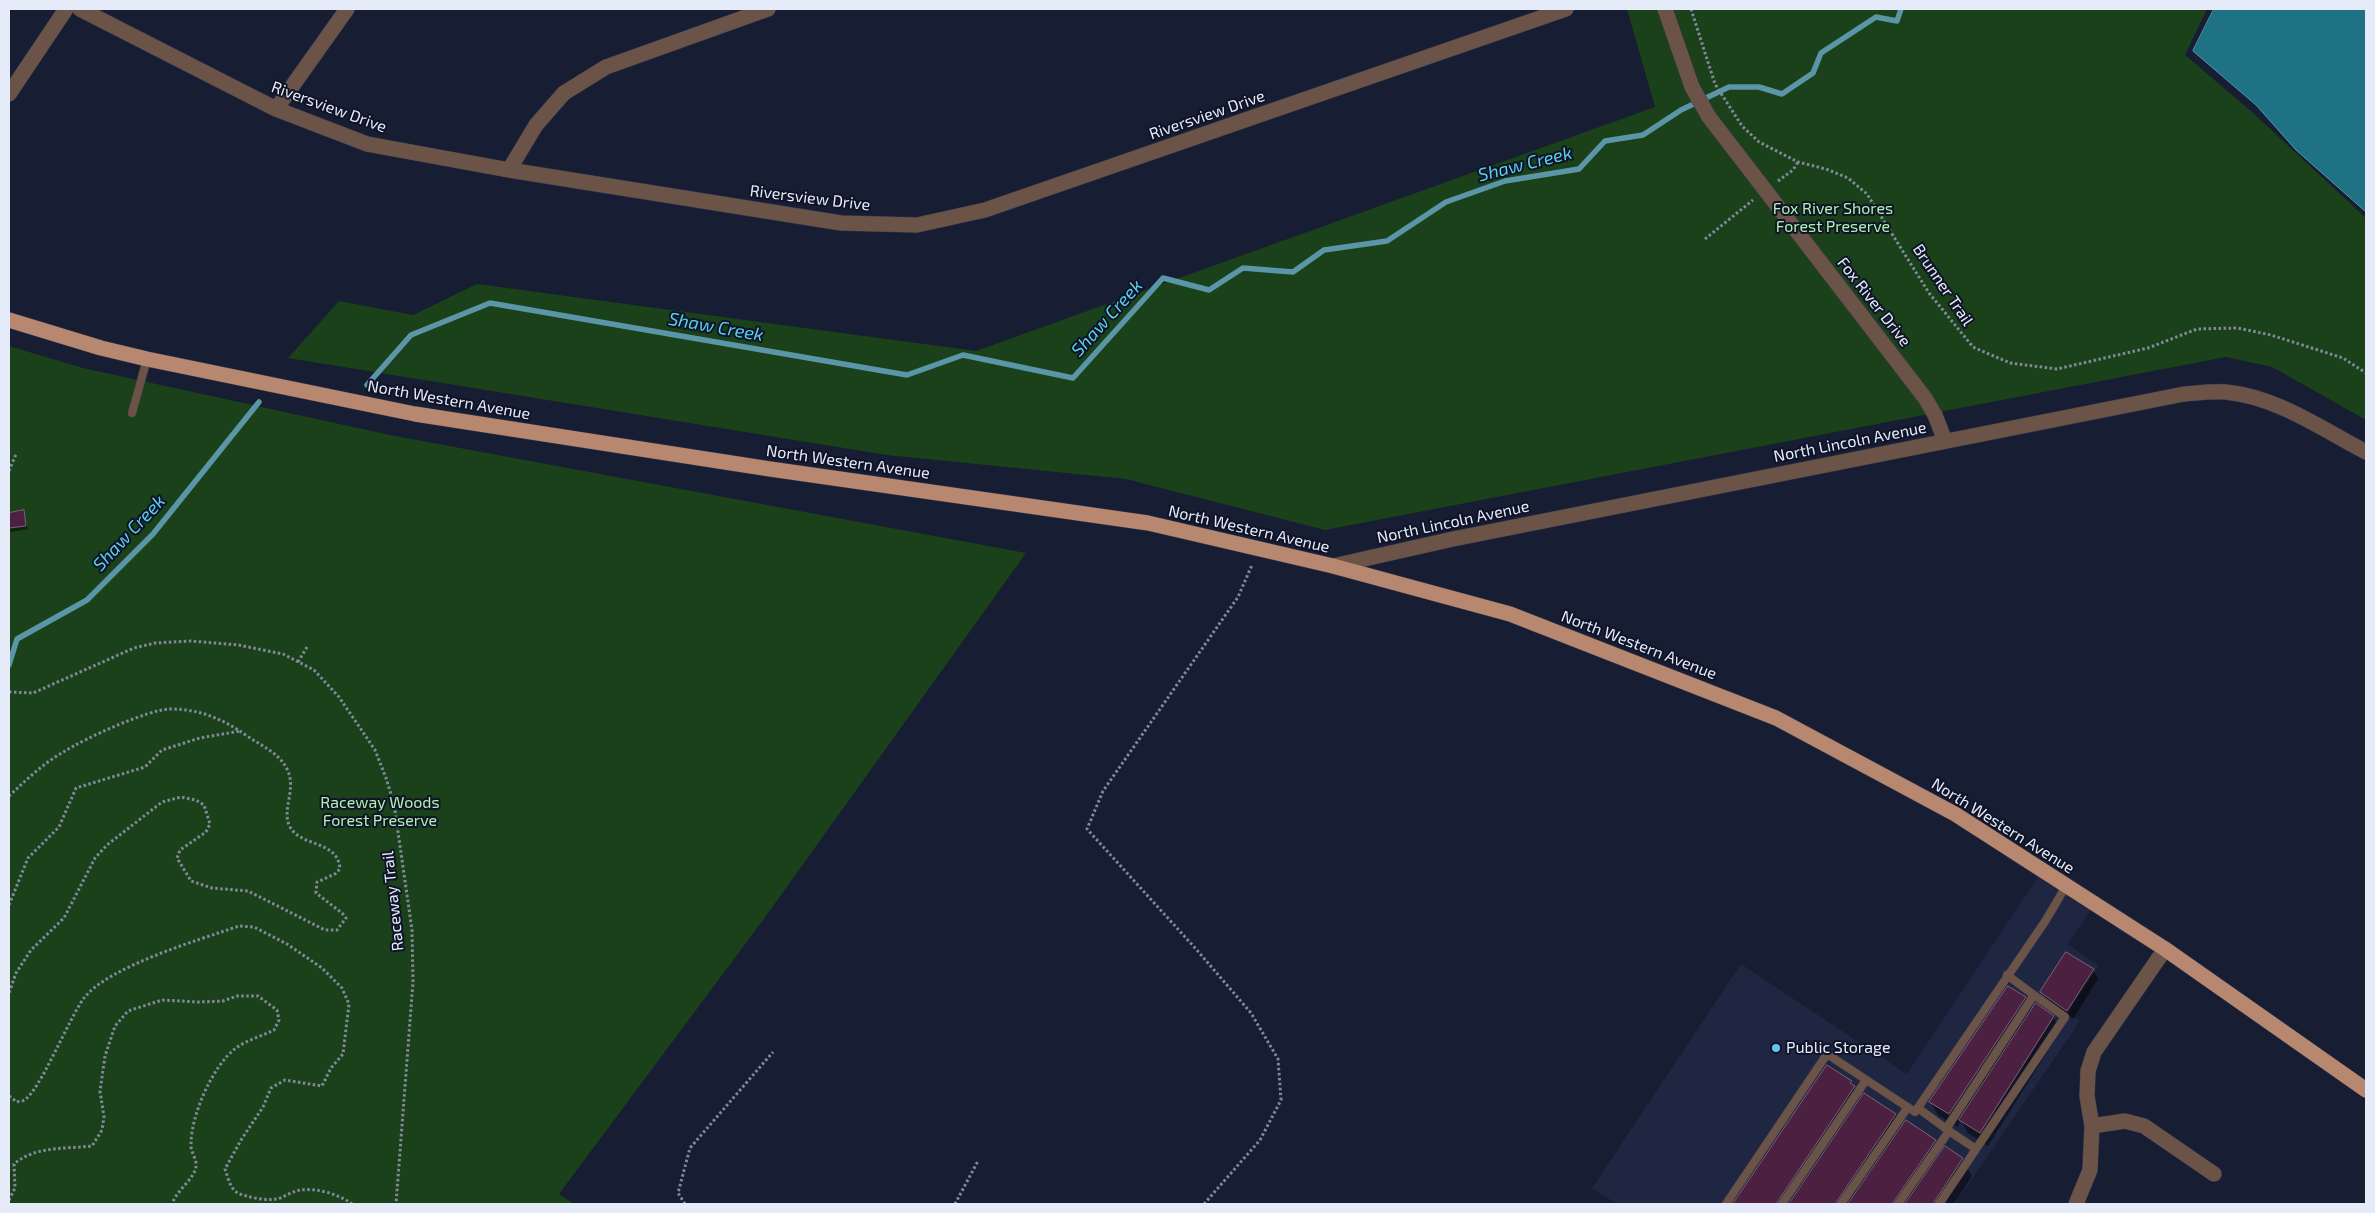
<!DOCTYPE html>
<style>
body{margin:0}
#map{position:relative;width:2375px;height:1213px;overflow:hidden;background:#171d32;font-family:"Exo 2",sans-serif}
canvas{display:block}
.frame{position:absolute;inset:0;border:10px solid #e6ebfa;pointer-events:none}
</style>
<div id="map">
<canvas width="2375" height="1213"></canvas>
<div class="frame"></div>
</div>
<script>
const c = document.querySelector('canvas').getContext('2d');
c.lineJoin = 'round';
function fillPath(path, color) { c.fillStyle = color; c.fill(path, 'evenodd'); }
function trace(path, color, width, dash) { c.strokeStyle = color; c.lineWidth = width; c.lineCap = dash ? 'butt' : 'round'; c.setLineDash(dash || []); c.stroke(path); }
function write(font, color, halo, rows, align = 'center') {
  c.font = font + ' "Exo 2",sans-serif'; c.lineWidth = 4; c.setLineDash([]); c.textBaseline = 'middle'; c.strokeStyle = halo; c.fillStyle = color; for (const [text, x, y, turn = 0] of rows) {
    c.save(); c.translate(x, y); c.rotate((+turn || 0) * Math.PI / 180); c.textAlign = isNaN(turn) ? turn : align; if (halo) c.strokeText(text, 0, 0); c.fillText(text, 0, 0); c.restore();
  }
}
fillPath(new Path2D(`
 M2038,877L2090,911L2068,944L2099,966L2068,1014L2080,1021L1955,1204H1617L1592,1188L1741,964L1907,1074Z`), '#1f2641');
fillPath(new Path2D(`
 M1627,9H2207L2185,55L2252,112L2366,218V420L2272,367L2226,357L1325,530L1126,479L887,455L288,358L339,301L413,315L477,284L976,351L1655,107Z
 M9,346L83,368L390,435L1026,553L766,916L559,1194L574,1204H9Z`), '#1b411b');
const water = new Path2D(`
 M2214,9H2366V212L2296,150L2256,105L2193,51Z`);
fillPath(water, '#1e7284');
trace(water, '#5a96a7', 1);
fillPath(new Path2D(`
 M23,511L28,529L11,532L9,528V514Z
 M2093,970L2098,979L2073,1019L2047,1001L2042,992Z
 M2025,998L2032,1011L2053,1017L2061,1030L1988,1146L1968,1133L1961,1121L1957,1127L1938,1115L1930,1102Z
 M1827,1066L1851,1082L1861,1100L1896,1115L1903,1127L1935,1141L1942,1153L1962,1159L1972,1176L1954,1204H1733Z`), '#0007');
trace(new Path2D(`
 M367,385L411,335L490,303L907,375L963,355L1073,378L1163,278L1209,290L1243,268L1293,272L1324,250L1387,241L1446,202L1505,181L1579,169L1605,141L1643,135L1681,110L1729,87H1759L1782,94L1813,73L1821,53L1876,17L1897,21L1901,9
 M9,665L17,639L87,600L153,534L259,402`), '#5a96a7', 5.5);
const building = new Path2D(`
 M24,510L26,526L9,528V513Z
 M2066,952L2094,969L2067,1011L2040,992Z
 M2008,986L2026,997L1949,1114L1929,1102Z
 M2036,1003L2054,1016L1980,1133L1959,1120Z
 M1827,1065L1852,1081L1850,1083L1855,1086L1776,1204H1733Z
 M1864,1093L1896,1114L1835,1204H1789Z
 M1906,1120L1936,1140L1892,1204H1848Z
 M1945,1146L1963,1158L1933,1204H1905Z`);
fillPath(building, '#4c2041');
trace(building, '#7d6375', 1);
const lane = new Path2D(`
 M132,413L147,359
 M1946,1129L2034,995L2007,975
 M1976,1149L2065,1017L2034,995
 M1726,1204L1827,1054L1915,1112L2046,920L2066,886
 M1782,1204L1866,1080
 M1841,1204L1908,1107
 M1898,1204L1949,1131L1918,1108
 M1939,1204L1976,1149L1949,1131`);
const street = new Path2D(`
 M80,9L276,109L367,144L509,170L841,223L917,225L985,210L1566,9
 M1665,9L1692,87L1709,117L1925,398L1935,415L1945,441
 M9,94L66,9
 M276,109L347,9
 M509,170L536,125L564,93L606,67L768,9
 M1333,566L1453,539L2184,394C2198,393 2212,391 2226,392C2277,397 2322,429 2366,452
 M2092,1126L2125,1121L2144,1126L2214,1174
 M2076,1204L2090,1170L2092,1126L2087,1096L2088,1071L2094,1052L2165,949`);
const primary = new Path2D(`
 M9,320L101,348L147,359L415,414L770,469L1148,523L1333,566L1510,614L1776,718L1955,814L2165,949L2366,1090`);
trace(lane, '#343a4e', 9);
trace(street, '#343a4e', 16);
trace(primary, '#343a4e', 16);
trace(new Path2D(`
 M1691,9L1715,84L1742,126L1759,142L1798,162L1826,169L1848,178L1867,194L1929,293L1973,347L2010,363L2057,369L2148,348L2197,329L2237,328L2271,335L2343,358L2366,373
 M1778,181L1793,170L1798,162
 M1705,239L1753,200
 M9,471L16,454
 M298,662L307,647
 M9,692L33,693L134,648L155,643L191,641L239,645L283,654L314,670L339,697L375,750L386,778L394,804L412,930L413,982L396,1204
 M9,796C26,780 45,762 65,751C84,739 149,709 170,709C200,709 223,719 247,736C262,746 279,753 287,769C297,789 282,808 289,825C299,848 338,839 340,869L335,874L317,882L316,893L342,913L346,918L337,930H325L248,891L212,888L191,881L177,858L180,850L206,832L210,824L204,805L196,800L181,797L162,802L107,845L95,858L64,918L31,950L16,973L9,993
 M9,905L28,858L59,827L76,788L145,767L162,750L200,738L240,731
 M9,1096L17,1102C19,1101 22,1102 24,1100C39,1093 69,1018 84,998C109,966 199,940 239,926L254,927L287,944L322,968L342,988L349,1004L343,1054L331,1068L322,1086L285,1080L271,1088L263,1107L241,1140L225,1169C228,1177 230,1189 238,1193C246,1197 266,1201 276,1199C284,1198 291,1191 301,1190C317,1188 339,1194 352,1204
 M9,1200L15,1188L14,1164C35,1146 65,1149 92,1146L102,1130L104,1117L100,1091L105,1056L115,1026L128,1011L162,1000L198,1002L223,1001L237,996H258L277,1010L279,1020L274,1030C262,1036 247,1040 236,1048C213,1065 191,1115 191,1144C190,1151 197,1159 196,1166C196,1177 176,1191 172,1204
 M685,1204L678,1193L690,1148L773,1052
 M955,1204L978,1161
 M1204,1204L1260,1140L1281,1100L1278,1059L1251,1013L1196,949L1087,829L1103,791L1238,597L1252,565`), '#83899b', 3, [2.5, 2.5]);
trace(lane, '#6b5348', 8);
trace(street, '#6b5348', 15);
trace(primary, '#b8876f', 15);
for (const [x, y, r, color] of [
 [1776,1048,5,"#67c4ef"]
]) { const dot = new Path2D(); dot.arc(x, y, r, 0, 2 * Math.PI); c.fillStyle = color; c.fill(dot); trace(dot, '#0f1428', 2); }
write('16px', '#e6ebfa', '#0f1428', [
 ["Riversview Drive",329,107,20],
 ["Riversview Drive",1207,115,-19],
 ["Riversview Drive",810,198,7],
 ["Brunner Trail",1943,285,56],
 ["Fox River Drive",1874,302,52],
 ["North Western Avenue",449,400,10],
 ["North Lincoln Avenue",1850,442,-11],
 ["North Western Avenue",848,462,8],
 ["North Lincoln Avenue",1453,522,-12],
 ["North Western Avenue",1249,529,13],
 ["North Western Avenue",1639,645,21],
 ["North Western Avenue",2003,826,32],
 ["Raceway Trail",393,901,-96]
]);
write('16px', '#b1f1ae', '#0f1428', [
 ["Fox River Shores",1833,209],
 ["Forest Preserve",1833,227],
 ["Raceway Woods",380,803],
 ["Forest Preserve",380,821]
]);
write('16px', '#e6ebfa', '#0f1428', [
 ["Public Storage",1786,1048]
], 'left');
write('italic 18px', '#5ad0eb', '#0f1428', [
 ["Shaw Creek",1525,164,-14],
 ["Shaw Creek",1107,318,-48],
 ["Shaw Creek",716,327,10],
 ["Shaw Creek",129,533,-47]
]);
</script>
